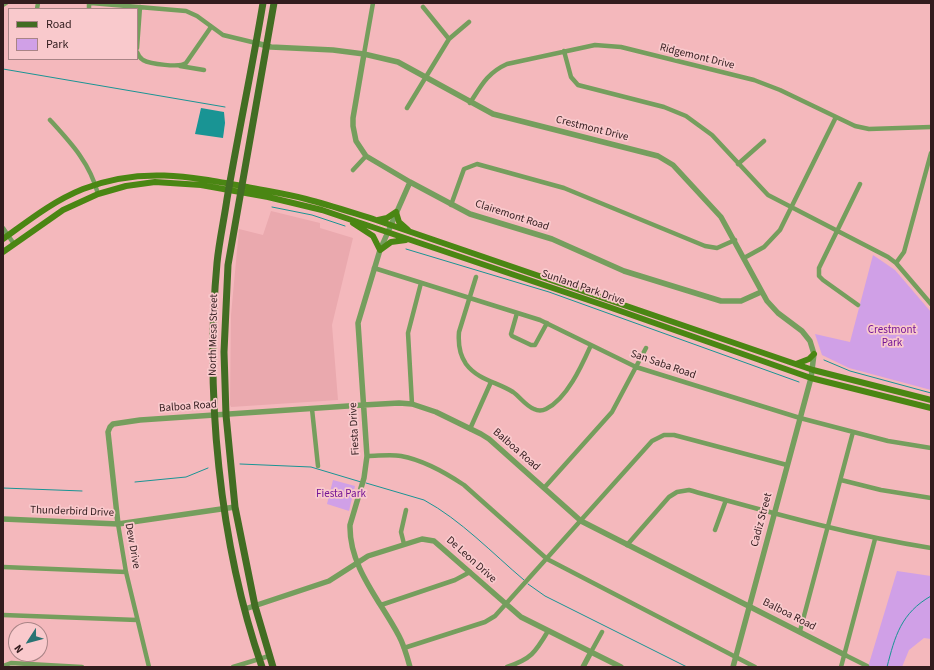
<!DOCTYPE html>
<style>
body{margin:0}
#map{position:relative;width:934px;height:670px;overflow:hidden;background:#f4b8bc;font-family:"Source Sans 3",sans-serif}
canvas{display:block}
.frame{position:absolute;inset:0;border:4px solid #321c1e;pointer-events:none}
.legend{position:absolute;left:8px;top:8px;width:130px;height:52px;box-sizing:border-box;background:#f9c9cc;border:1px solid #a98486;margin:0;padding:5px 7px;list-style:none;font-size:12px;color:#321c1e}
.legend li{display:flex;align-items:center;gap:8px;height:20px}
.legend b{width:20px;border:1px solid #a98486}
.north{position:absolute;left:8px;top:622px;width:40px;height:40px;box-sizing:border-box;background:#f9c9cc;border:1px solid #a98486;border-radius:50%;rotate:234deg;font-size:11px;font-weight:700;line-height:16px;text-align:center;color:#321c1e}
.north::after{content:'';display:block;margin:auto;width:14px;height:18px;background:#297373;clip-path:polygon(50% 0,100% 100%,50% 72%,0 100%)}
</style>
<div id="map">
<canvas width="934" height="670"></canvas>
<div class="frame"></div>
<ul class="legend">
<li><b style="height:5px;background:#426d23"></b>Road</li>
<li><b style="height:11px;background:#d0a0e7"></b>Park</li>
</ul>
<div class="north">N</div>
</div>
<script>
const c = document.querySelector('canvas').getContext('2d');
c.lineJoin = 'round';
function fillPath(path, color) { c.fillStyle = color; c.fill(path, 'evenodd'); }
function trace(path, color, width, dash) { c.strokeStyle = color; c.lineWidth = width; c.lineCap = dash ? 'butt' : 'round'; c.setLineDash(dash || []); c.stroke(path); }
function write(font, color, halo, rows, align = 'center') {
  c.font = font + ' "Source Sans 3",sans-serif'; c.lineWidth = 3.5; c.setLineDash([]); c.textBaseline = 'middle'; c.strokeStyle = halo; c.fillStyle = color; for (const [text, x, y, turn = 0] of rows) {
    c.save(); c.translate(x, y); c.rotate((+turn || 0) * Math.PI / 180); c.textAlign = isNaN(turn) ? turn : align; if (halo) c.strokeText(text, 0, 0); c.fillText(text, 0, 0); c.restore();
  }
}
fillPath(new Path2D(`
 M271,211L320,223V228L353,238L332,325L338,400L231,407L230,405L231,315L239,229L263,235Z`), '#eaa9ae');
fillPath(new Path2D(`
 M873,255L895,270L931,312V390L849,368L822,355L815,334L850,342Z
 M333,480L355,486L349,511L327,504Z
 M897,571L931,576V639L924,638L909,650L902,667H868Z`), '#d0a0e7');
fillPath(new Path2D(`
 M201,108L224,112L225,123L223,138L195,134Z`), '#199494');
trace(new Path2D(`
 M3,69L225,107
 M272,207L312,215L345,226
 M406,249L549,292L799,382
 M824,360L850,371L931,393
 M240,464L311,467L361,482
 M135,482L186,477L208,468
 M366,483L424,500C461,520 492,553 524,580
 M3,488L82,491
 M528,584L545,596L687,667
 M887,667C895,636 901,613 931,596`), '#199494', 1);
trace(new Path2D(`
 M91,3L186,11L197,16L223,35L256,43
 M3,5L6,3
 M423,7L449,39
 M37,9L38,3
 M89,9V3
 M137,48L140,7
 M564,51L571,77L578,85L664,107L686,116L712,135L768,195L888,257L896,263L931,304
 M137,52C138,55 140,58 143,60C150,64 180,68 186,63L211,27
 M364,54L373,3
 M180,66L204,70
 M470,103C481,86 487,73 507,64L595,45L621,47L754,80L780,90L855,126L869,129L931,127
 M407,108L449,39L469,22
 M50,120C71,143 90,163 98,194
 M738,164L764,141
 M353,170L366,156
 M451,205L464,169L477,164L564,188L705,246L717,248L735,240
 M3,228L14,244
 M744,258L764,247L780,230L836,117
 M896,263L904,252L931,153
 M374,268L540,320L636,367L800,418L888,441L931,448
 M476,277L459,332C458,344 459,354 466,364C478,380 497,382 513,392C520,397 526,406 534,409C538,411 542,411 546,409C567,399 582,365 591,345
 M858,305L823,280L819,276V268L860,184
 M517,313L511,334L512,336L531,345H535L547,323
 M412,404L408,333L421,283
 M312,409L318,466
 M470,429L491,382
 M367,456C378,456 391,454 401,456C423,460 446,473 464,485L547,559L755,667
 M841,480L881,490L931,498
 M544,488L612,412L646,348
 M118,524L126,572L149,667
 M715,530L726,500
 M404,544L401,532L406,510
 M627,545L669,497L677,492L689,490C769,512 849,535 931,548
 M3,567L126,572
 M381,605L455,580L470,572
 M3,615L137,620
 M800,631L853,432
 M404,648L485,622L495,616L652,441L664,435H674L787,465
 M591,652L602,632
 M845,655L867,666
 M3,666L11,663L82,667
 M233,667L269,656
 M507,667C531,659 535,653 548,631
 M841,667L875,539`), '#759e5d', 4.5);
trace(new Path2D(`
 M256,43L271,47L333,50L364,54L398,62L493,114L658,156L673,165L721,217L767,301L778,313L802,331L810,341L814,354L811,378L733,667
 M364,54L353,118V126L356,141L366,156L410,182L470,214L552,239L624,271L721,301H741L761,292
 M410,182L380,250L358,323L367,456L364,478L350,525C349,567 380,600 399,636C404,645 407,656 410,667
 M3,519L118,524L235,507
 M118,524L108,432L110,427L113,424L140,420L363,405L399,403L412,404L436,412L481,434L489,439L581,521L845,655
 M245,609L329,581L368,556L422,539L434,541L521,617L621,667
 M583,667L591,652`), '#759e5d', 5.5);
trace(new Path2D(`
 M378,220L387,218L396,212L399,222L408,230
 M353,223L373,236L380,250L391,242L406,240
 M3,239C28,221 53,201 83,189C140,167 188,176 247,187C267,191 287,194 306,199C330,205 353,213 376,220L813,370L931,400
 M3,252L63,210L98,194L126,186L155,182L201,185L268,197L322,210L606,306L811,378L931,408
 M796,364L809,359L814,354`), '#4a8613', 6);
trace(new Path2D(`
 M262,667C219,543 205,393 217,263C219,242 224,220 227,199C238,134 252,69 263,3
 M273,667L255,606L235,507L226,415L224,352L228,265L274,3`), '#426d23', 7);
write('11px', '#321c1e', '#f9c9cc', [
 ["Ridgemont Drive",697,57,14],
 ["Crestmont Drive",592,129,14],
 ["Clairemont Road",512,216,18],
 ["Sunland Park Drive",583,288,19],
 ["North Mesa Street",214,335,-89],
 ["San Saba Road",663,365,19],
 ["Balboa Road",188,407,-4],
 ["Fiesta Drive",355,429,-93],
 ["Balboa Road",516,450,41],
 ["Thunderbird Drive",72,512,2],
 ["Cadiz Street",762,520,-75],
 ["Dew Drive",132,546,80],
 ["De Leon Drive",471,560,42],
 ["Balboa Road",789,615,27]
]);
write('11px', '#751697', '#f9c9cc', [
 ["Crestmont",892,331],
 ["Park",892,344],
 ["Fiesta Park",341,495]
]);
</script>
